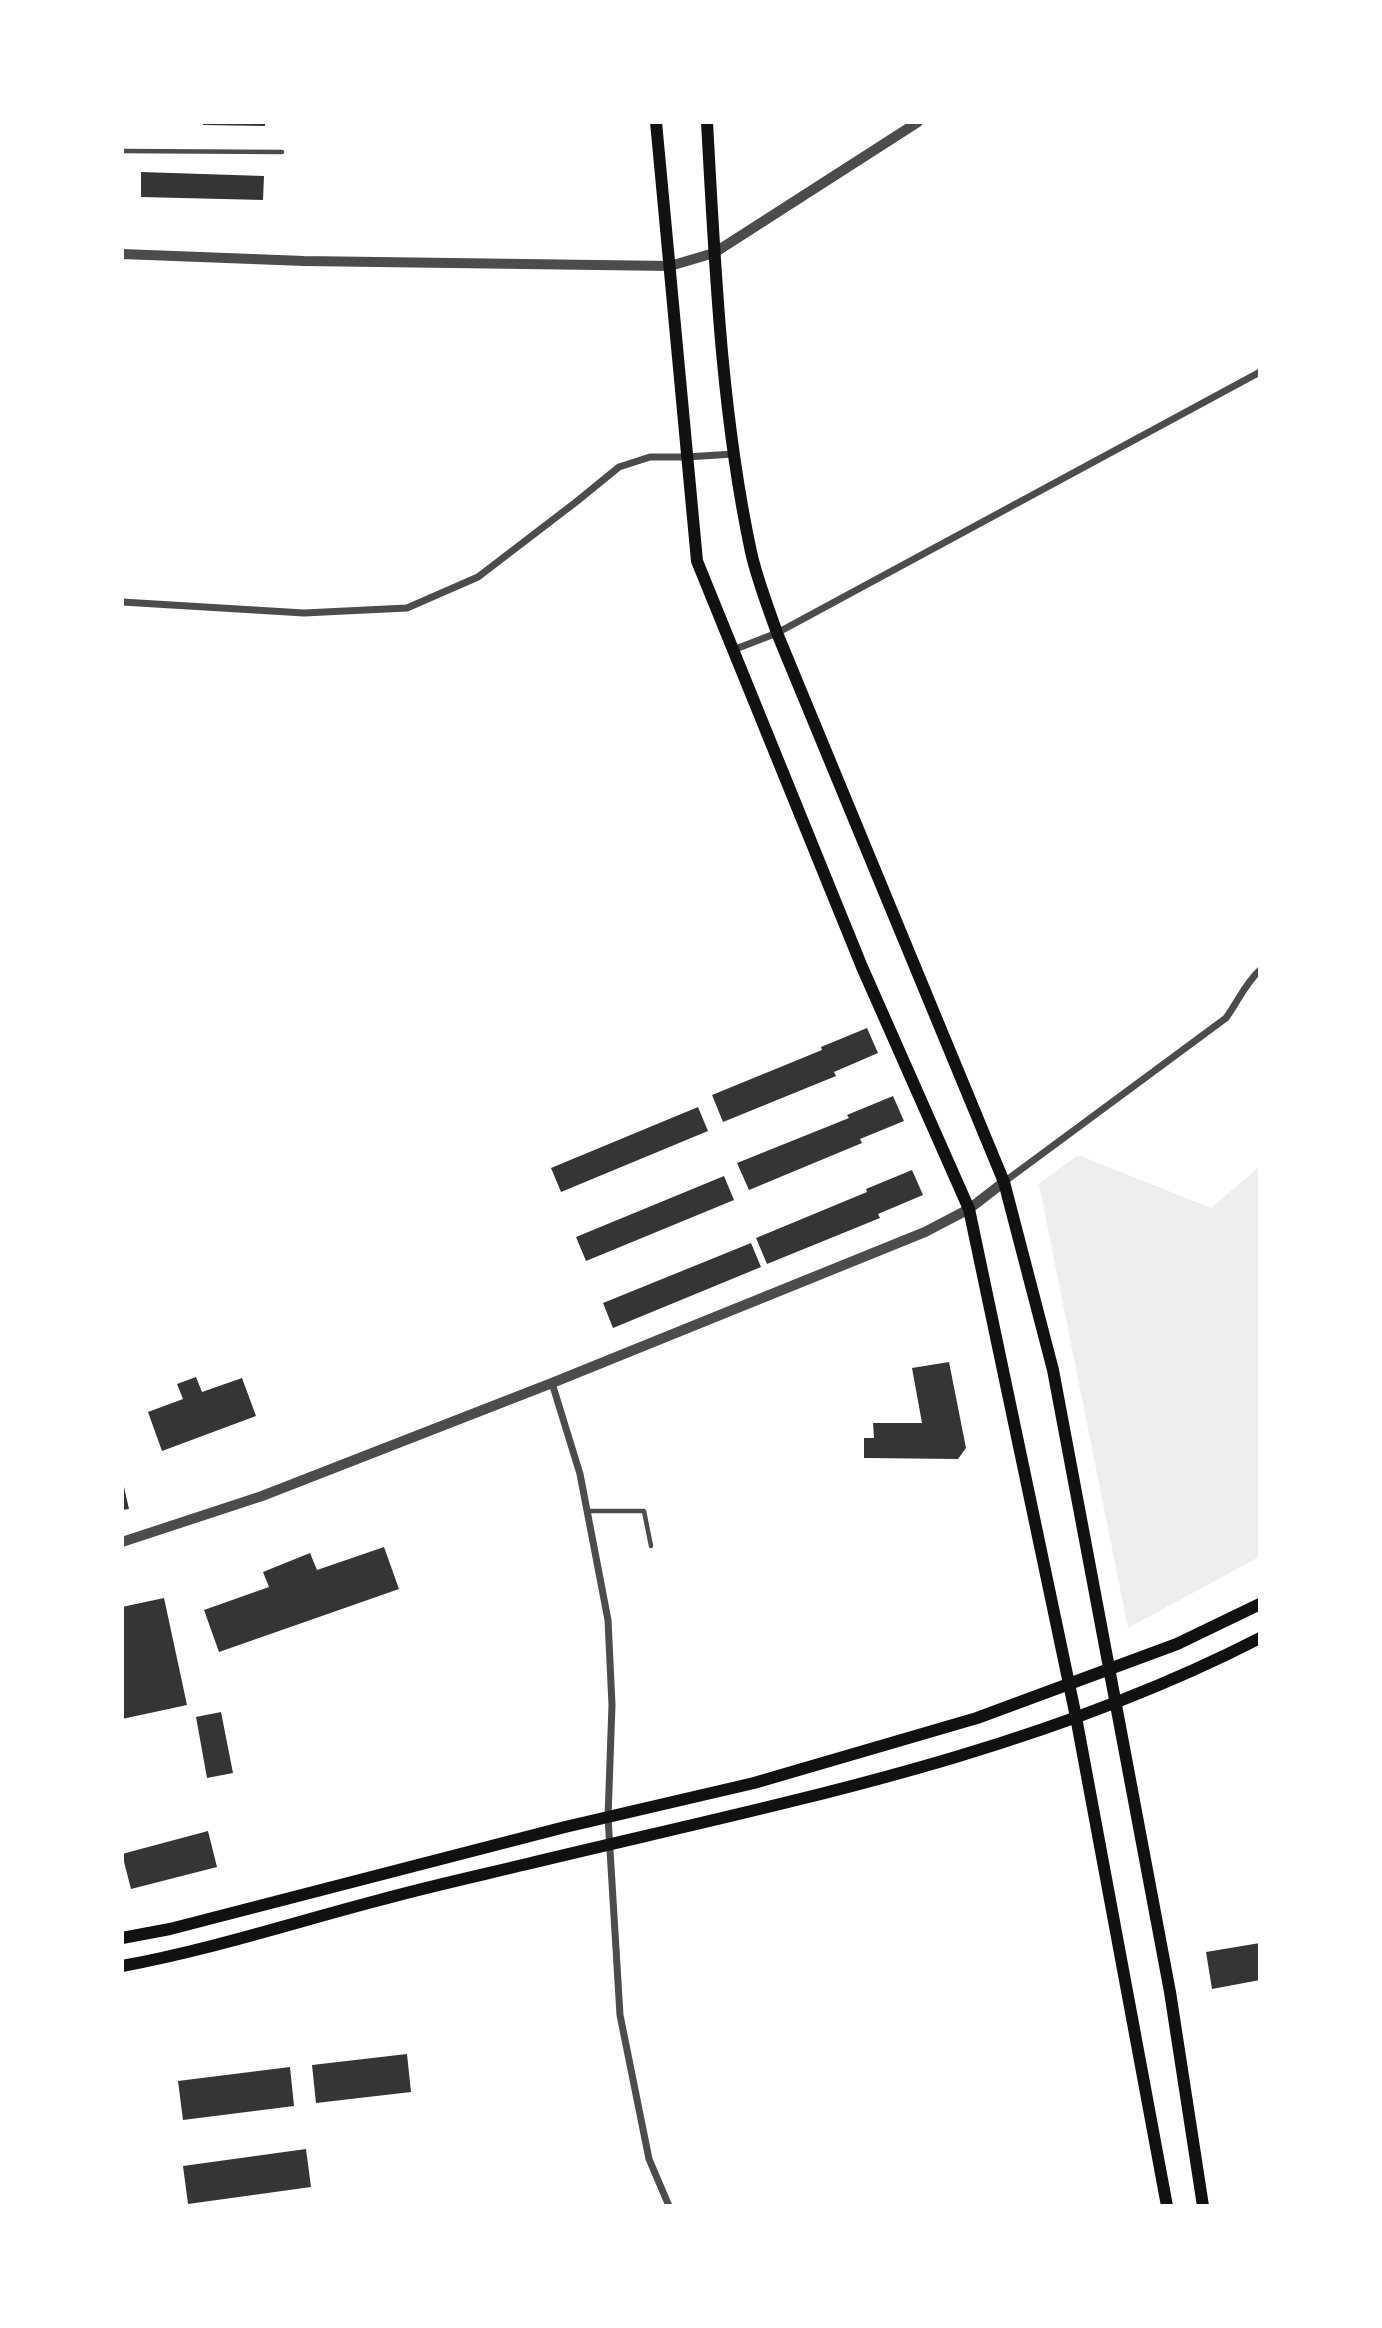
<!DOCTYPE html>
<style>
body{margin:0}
#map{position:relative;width:1382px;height:2328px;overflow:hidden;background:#fff;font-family:Georgia,serif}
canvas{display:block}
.frame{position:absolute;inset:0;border:124px solid #fff;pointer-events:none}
</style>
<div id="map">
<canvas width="1382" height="2328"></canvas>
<div class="frame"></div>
</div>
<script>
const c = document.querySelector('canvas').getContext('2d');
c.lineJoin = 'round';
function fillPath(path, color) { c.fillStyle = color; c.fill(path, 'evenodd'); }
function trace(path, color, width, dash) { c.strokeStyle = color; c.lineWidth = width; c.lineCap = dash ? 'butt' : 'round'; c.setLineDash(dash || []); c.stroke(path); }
fillPath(new Path2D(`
 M1078,1155L1211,1208L1259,1167V1557L1128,1628L1039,1184Z`), '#eee');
fillPath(new Path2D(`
 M203,122H265V126L203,125Z
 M141,172L264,176L263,200L141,197Z
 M867,1028L878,1053L834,1072L836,1076L723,1122L712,1095L822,1050L821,1047Z
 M893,1096L904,1121L860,1139L862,1143L749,1190L737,1163L849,1118L847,1115Z
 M698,1107L708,1131L561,1192L551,1168Z
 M912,1170L923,1195L878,1214L880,1218L767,1264L756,1238L867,1192L866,1189Z
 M724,1176L734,1200L586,1261L576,1237Z
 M751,1243L761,1267L613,1328L603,1303Z
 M949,1362L966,1448L958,1459L864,1458V1438H874L873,1423H922L912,1368Z
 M196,1377L202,1392L242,1378L256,1416L162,1451L148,1412L183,1399L177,1384Z
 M122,1478L129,1509L122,1510Z
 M384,1547L399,1589L219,1652L204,1610L269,1587L263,1572L310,1553L317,1570Z
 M164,1598L187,1705L122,1719V1607Z
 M221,1712L233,1773L207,1778L196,1717Z
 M208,1831L217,1867L131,1889L122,1854Z
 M1260,1943V1980L1212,1989L1206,1952Z
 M407,2054L411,2092L316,2103L312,2065Z
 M290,2067L294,2106L183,2120L178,2081Z
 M306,2149L311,2187L188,2204L183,2166Z`), '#353535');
trace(new Path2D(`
 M122,151L282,152
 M588,1511H644L651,1546`), '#4c4c4c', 4.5);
trace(new Path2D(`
 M122,602L304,613L407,608L478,577L576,502L619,467L650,457H686L734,454
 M733,650L777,633L1260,372
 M1004,1182L1226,1018C1239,1000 1244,985 1260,970
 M552,1383L580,1474L608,1620L612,1705L608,1817L620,2015L649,2159L669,2206`), '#4c4c4c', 7);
trace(new Path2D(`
 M122,254L304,261L670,266L714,253L918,122
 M122,1542L262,1496L552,1383L925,1232L969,1209L1004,1182`), '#4c4c4c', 10);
trace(new Path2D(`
 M656,122L697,561L862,967L969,1209L1076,1717L1167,2206
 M707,122C715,266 721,411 751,552C757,579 768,607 777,633L1004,1182L1053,1370L1170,1992L1203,2206
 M122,1938L170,1929L565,1827L754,1783L977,1718L1177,1644L1260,1604
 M122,1966C209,1950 292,1923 376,1901C426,1887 477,1876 527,1864C775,1804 1031,1756 1260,1638`), '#111', 12);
</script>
